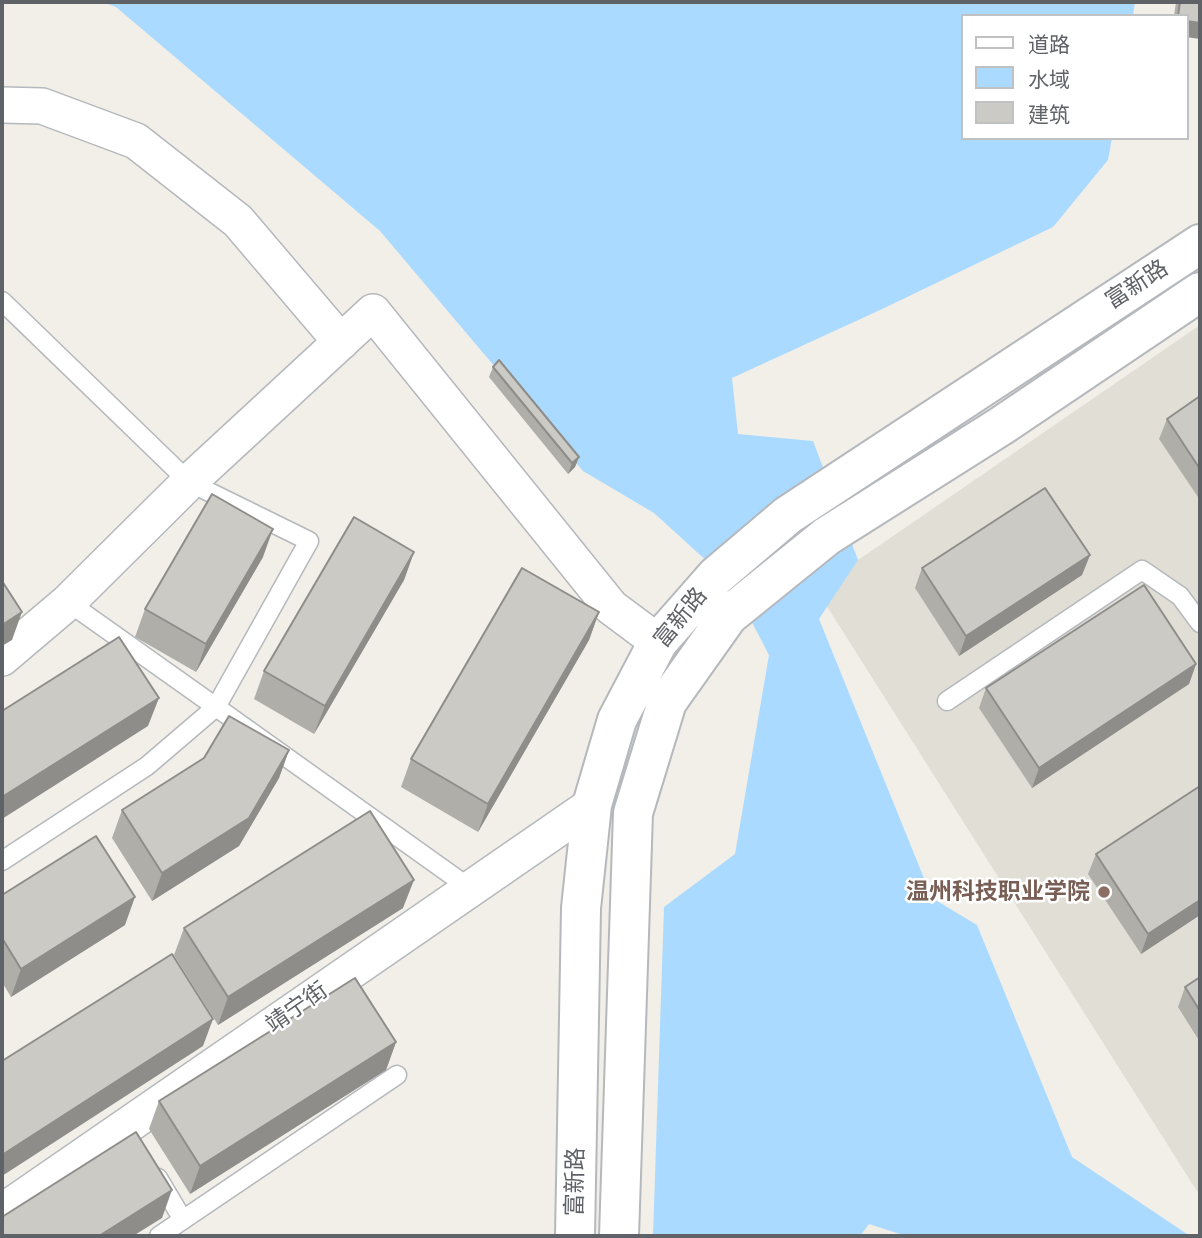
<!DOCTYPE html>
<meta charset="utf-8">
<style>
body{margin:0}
#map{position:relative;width:1202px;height:1238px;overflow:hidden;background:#f1efe8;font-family:"Open Sans","Noto Sans SC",sans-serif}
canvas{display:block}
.frame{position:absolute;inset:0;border:4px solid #5f6368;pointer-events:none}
.legend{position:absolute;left:961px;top:14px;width:228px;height:126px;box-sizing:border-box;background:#fff;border:2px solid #bfc1c3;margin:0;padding:9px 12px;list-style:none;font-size:21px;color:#5f6368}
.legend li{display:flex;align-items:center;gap:14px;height:35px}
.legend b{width:35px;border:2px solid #bfc1c3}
</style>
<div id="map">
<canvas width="1202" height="1238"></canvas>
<div class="frame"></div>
<ul class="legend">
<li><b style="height:9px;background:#fff"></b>道路</li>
<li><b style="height:19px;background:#aadaff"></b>水域</li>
<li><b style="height:19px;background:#cccac5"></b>建筑</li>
</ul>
</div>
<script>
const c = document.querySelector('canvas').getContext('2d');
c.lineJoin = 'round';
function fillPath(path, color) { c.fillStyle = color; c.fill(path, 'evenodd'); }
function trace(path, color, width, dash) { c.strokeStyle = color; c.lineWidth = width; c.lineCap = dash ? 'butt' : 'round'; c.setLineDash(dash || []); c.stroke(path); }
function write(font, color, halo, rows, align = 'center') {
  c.font = font + ' "Open Sans","Noto Sans SC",sans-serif'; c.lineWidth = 5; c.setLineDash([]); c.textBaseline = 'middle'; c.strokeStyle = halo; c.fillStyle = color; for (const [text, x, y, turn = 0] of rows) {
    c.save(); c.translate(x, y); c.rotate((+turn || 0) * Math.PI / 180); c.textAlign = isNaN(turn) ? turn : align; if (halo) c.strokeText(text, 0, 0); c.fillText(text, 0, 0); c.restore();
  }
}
fillPath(new Path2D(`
 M1200,325V1196L816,589Z`), '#e1ded6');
fillPath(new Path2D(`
 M102,2H1135L1133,16H962V138H1112L1108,160L1053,227L880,310L732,378L738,434L813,441L858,560L819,619L932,898L977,925L1072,1157L1190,1236H906L869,1224L860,1236H653L664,907L735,854L769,655L732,584L654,513L583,471L380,231L116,7Z`), '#aadaff');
const service = new Path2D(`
 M2,301L189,482L309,541L216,707L471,889
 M947,701L1142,570L1180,596L1200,623
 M2,861L147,766L216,707L68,602
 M158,1178L183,1220
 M159,1236L397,1075`);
const minor = new Path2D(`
 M2,105L42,106L136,141L238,221L341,342
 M2,658L68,602L189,482L373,312L611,607L658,642
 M2,1212L592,805`);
const tertiary = new Path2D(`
 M575,1236L581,908L592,805L617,720L658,642L716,576L788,515L1200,244
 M619,1236L633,813L667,702L728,616L827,536L1001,426L1200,292`);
trace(service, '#b5b8bc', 21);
trace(minor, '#b5b8bc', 38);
trace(tertiary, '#b5b8bc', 42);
trace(service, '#fff', 18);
trace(minor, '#fff', 35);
trace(tertiary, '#fff', 38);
fillPath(new Path2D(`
 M1176,2H1200L1186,16H1174Z
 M493,367L579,457L575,467L568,474L489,377Z
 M1200,396V500L1159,439L1167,419Z
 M414,552L404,580L314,734L254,699L264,671Z
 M1090,555L1082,575L959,656L915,588L922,568Z
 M263,557L196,672L135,637L145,609Z
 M599,612L589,640L478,832L401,787L411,759Z
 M1196,664L1189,684L1032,788L979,708L986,688Z
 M289,750L279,778L239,846L152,901L112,838L122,810Z
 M1200,786V915L1141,954L1088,874L1096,854Z
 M2,895L125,925L11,997L2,982Z
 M403,908L218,1025L174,955L184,928Z
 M1200,977V1042L1178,1007L1185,987Z
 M396,1042L386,1070L190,1194L149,1129L159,1101Z`), '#afaea9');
fillPath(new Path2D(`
 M1186,21L1200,23V39L1186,37Z
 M579,457L575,467L568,474L572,463Z
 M273,529L263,557L196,672L206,644Z
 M414,552L404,580L314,734L325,706Z
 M1090,555L1082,575L959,656L966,636Z
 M22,612L12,640L2,646V625Z
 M599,612L589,640L478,832L488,804Z
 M1196,664L1189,684L1032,788L1039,768Z
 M159,698L148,726L2,819V797Z
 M289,750L279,778L239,846L152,901L162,873Z
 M414,880L403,908L218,1025L228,997Z
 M135,897L125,925L11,997L21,969Z
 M1200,900V915L1141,954L1148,934Z
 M213,1019L203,1046L2,1176V1155Z
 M396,1042L386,1070L190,1194L200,1166Z
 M172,1190L162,1218L133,1236H99Z`), '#8f8d8a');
const building = new Path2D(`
 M1180,2H1200V23L1186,21V16H1178Z
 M499,360L579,457L572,463L493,367Z
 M1200,396V469L1167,419Z
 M1045,488L1090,555L966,636L922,568Z
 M212,494L273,529L206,644L145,609Z
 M354,517L414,552L325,706L264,671Z
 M522,568L599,612L488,804L411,759Z
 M2,581L22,612L2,625Z
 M1144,585L1196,664L1039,768L986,688Z
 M119,637L159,698L2,797V711Z
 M229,716L289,750L249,818L162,873L122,810L204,758Z
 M1200,786V900L1148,934L1096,854Z
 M370,811L414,880L228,997L184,928Z
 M96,836L135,897L21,969L2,938V895Z
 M172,954L213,1019L2,1155V1061Z
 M1200,977V1011L1185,987Z
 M355,978L396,1042L200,1166L159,1101Z
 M136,1132L172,1190L99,1236H2V1217Z`);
fillPath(building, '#cccac5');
trace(building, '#8f8d8a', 2);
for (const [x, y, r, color] of [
 [1104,892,7,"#8d6e63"]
]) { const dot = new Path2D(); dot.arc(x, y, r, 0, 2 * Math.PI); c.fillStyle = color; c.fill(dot); trace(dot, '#fff', 2.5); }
write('23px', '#5f6368', '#fff', [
 ["富新路",1137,285,-33],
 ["富新路",681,618,-51],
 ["靖宁街",297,1008,-35],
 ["富新路",576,1182,-89]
]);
write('bold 23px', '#785e54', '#fff', [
 ["温州科技职业学院",1090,892]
], 'right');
</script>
